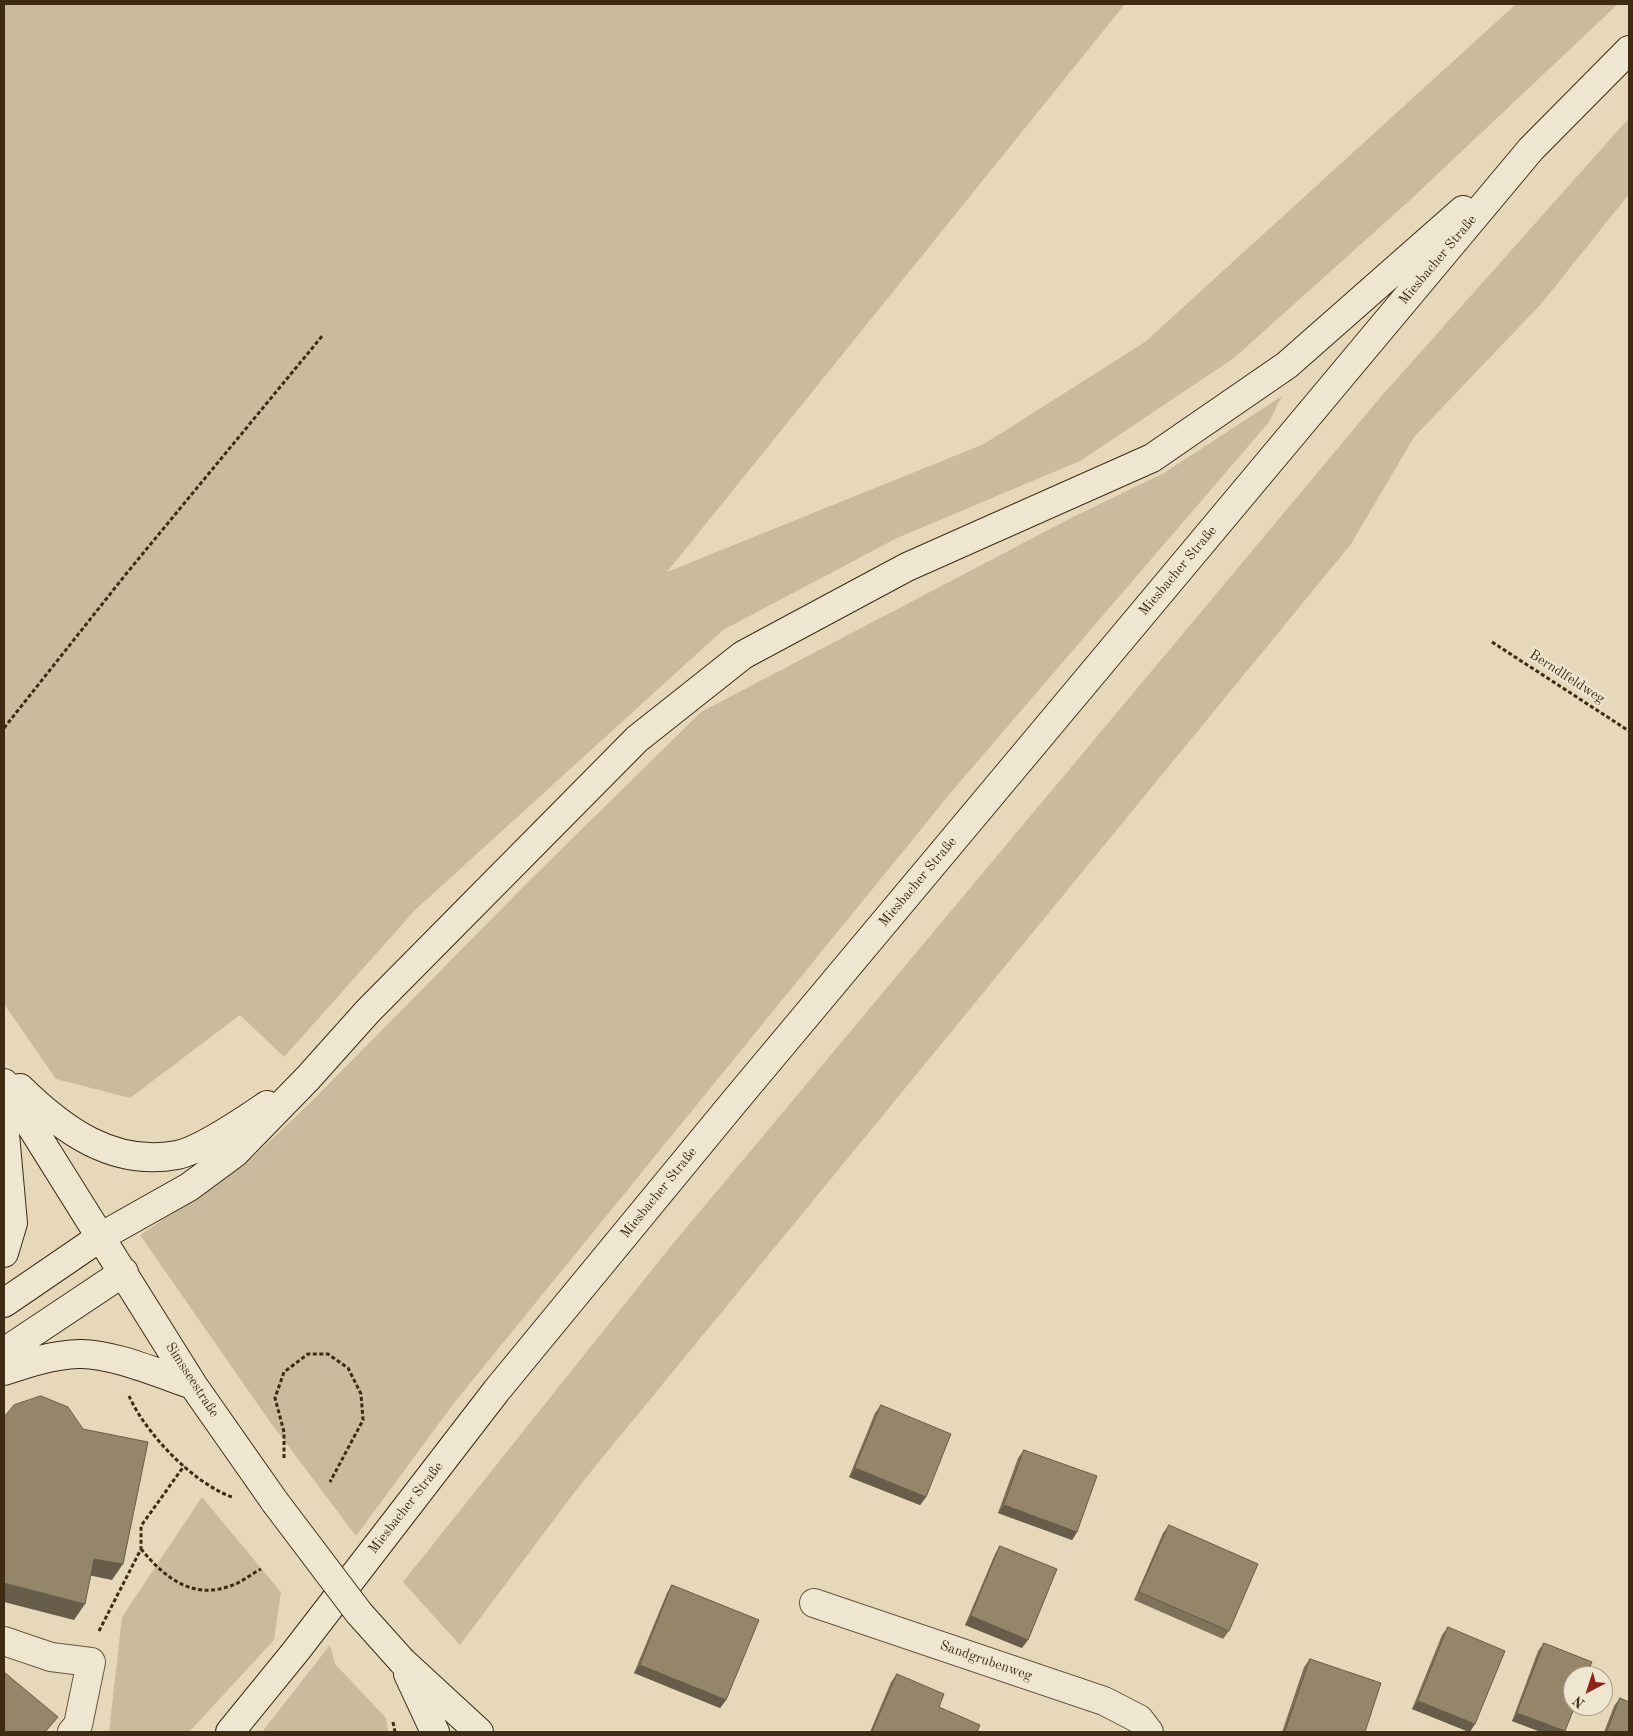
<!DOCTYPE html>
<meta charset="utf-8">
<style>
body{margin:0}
#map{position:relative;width:1633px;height:1736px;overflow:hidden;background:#e6d8b8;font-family:"Old Standard TT",serif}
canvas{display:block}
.frame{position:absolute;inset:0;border:5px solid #3e2b13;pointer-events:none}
.north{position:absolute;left:1563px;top:1666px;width:50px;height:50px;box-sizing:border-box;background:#efe6d1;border:1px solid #a89b85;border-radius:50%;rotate:220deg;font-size:14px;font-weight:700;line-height:20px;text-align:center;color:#3e2b13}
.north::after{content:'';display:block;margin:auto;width:18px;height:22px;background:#8f2418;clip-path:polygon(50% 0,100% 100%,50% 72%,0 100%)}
</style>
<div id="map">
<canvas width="1633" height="1736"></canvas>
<div class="frame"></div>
<div class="north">N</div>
</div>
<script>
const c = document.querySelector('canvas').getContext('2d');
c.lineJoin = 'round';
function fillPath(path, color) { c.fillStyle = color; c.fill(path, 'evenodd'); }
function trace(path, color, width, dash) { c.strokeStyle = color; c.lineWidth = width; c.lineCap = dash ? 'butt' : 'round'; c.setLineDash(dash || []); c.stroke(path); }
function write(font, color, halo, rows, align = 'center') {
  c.font = font + ' "Old Standard TT",serif'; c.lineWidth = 4.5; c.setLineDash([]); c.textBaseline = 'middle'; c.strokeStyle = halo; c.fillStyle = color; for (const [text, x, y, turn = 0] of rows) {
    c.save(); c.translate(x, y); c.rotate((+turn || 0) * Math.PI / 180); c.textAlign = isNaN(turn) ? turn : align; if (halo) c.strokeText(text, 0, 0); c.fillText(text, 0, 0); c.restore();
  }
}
fillPath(new Path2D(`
 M4,4H1125L667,572L984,444L1145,342L1516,4H1618L1409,201L1234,358L1080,461L897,538L723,630L415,910L284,1057L240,1015L130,1098L56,1079L4,1004Z
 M1629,118V194L1541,304L1414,437L1351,544L580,1485L460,1645L403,1582L671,1246L1379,399Z
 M1282,396L1269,422L953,790L454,1403L356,1536L268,1419L140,1235L248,1162L310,1103L530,880L701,712L1073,517L1164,473Z
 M202,1497L281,1592L274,1640L189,1732H109L122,1617Z
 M330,1645L335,1664L386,1718L388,1732H262Z`), '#c9bb9c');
const minor = new Path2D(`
 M814,1603L1104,1701L1139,1719L1149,1732
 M4,1641L51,1657L91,1662L78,1725L72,1732`);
const secondary = new Path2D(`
 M4,1083L193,1385L275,1502
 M20,1088C63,1130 113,1167 177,1155C202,1150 245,1120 267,1105
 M4,1123L13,1223L4,1253
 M4,1303L102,1236L189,1187L235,1153L308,1078L368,1011L637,739L743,655L907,567L1152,458L1287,365L1463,210
 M4,1352L124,1272
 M4,1371C28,1363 52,1355 78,1354C109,1352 163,1375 193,1385
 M402,1661L479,1732
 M408,1674L435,1732
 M230,1732L296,1651L497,1390L734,1102L1531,149L1629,50`);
trace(minor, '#68563c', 30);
trace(secondary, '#3e2b13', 30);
trace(new Path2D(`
 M1492,642L1629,731
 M4,728L126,574L323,335
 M129,1396C146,1434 193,1483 232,1497
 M284,1458V1432L275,1398L284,1372L308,1354H328L348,1368L361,1394L363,1420L330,1482
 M141,1549C164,1577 192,1600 230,1586C241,1583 251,1574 261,1569
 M99,1631L141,1549V1526L184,1466
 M393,1722L395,1732`), '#3e2b13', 3, [4, 2.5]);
trace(minor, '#efe6d1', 28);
trace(secondary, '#efe6d1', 28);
const secondaryBridge = new Path2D(`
 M275,1502L359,1613L402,1661`);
trace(secondaryBridge, '#3e2b13', 30, []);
trace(secondaryBridge, '#efe6d1', 28);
fillPath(new Path2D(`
 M881,1405L926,1497L920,1505L849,1477L875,1413Z
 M1024,1450L1077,1532L1072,1540L998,1513L1018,1458Z
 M1169,1525L1229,1631L1223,1639L1134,1600L1163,1533Z
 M1000,1546L1022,1648L965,1625L995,1554Z
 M672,1585L726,1700L720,1708L634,1673L667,1593Z
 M1448,1627L1470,1732L1412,1709L1442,1635Z
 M1544,1643L1565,1731L1564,1732H1541L1512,1721L1538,1651Z
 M1310,1659L1365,1732H1282L1304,1667Z
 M897,1674L939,1707L977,1732H870L891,1682Z
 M1620,1698L1629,1732H1604L1614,1706Z`), '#80725a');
fillPath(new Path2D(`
 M855,1468L926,1497L920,1505L849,1477Z
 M1004,1505L1077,1532L1072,1540L998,1513Z
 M94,1559L123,1564L112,1580L83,1574Z
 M4,1583L85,1604L74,1620L4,1602Z
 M971,1616L1028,1640L1022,1648L965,1625Z
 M640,1665L726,1700L720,1708L634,1673Z
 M1418,1701L1475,1724L1470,1732H1469L1412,1709Z
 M1517,1713L1565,1731L1564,1732H1541L1512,1721Z`), '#685d4a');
const building = new Path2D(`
 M41,1396L68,1407L83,1429L148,1442L123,1564L94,1559L85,1604L4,1583V1417L14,1405Z
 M881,1405L951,1434L926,1497L855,1468Z
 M1024,1450L1097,1476L1077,1532L1004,1505Z
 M1169,1525L1258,1564L1229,1631L1139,1592Z
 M1000,1546L1057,1569L1028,1640L971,1616Z
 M672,1585L759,1620L726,1700L640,1665Z
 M1448,1627L1505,1651L1475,1724L1418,1701Z
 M1544,1643L1592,1662L1586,1676H1573V1706H1575L1565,1731L1517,1713Z
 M1310,1659L1381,1683L1365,1732H1285Z
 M4,1672L58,1717L45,1732H4Z
 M897,1674L944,1694L939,1707L980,1725L977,1732H872Z
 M1620,1698L1629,1702V1732H1607Z`);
fillPath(building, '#958569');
trace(building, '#685d4a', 1);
write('14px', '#3e2b13', '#efe6d1', [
 ["Miesbacher Straße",1438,260,-50],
 ["Miesbacher Straße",1178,571,-50],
 ["Berndlfeldweg",1567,677,33],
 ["Miesbacher Straße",918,882,-50],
 ["Miesbacher Straße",659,1193,-51],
 ["Simsseestraße",192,1380,57],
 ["Miesbacher Straße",406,1508,-52],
 ["Sandgrubenweg",986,1661,19]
]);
</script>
